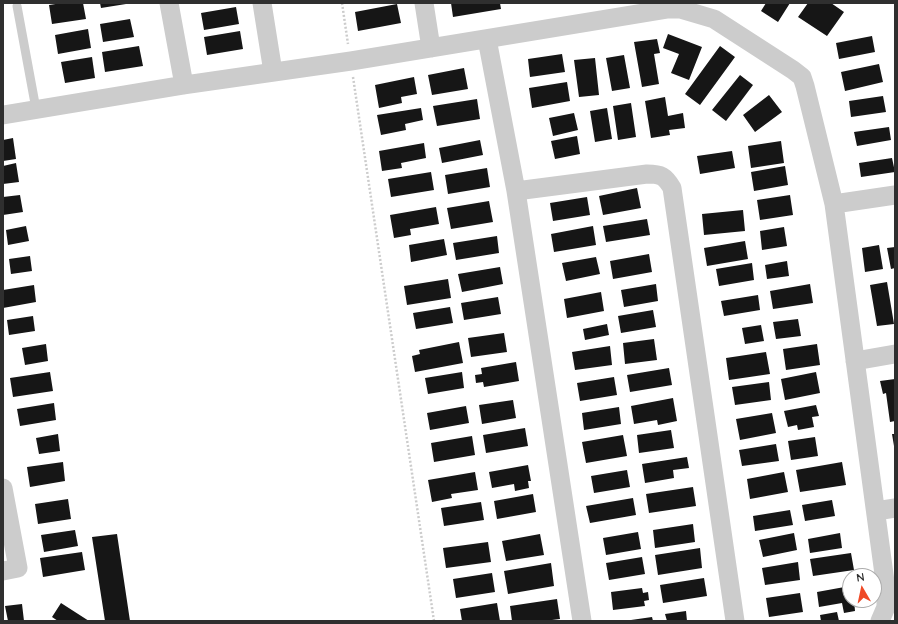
<!DOCTYPE html>
<style>
body{margin:0}
#map{position:relative;width:898px;height:624px;overflow:hidden;background:#fff;font-family:Quicksand,sans-serif}
canvas{display:block}
.frame{position:absolute;inset:0;border:4px solid #2f2f2f;pointer-events:none}
.north{position:absolute;left:842px;top:568px;width:40px;height:40px;box-sizing:border-box;background:#fff;border:1px solid #acacac;border-radius:50%;rotate:351deg;font-size:11px;font-weight:700;line-height:16px;text-align:center;color:#2f2f2f}
.north::after{content:'';display:block;margin:auto;width:14px;height:18px;background:#ef4a27;clip-path:polygon(50% 0,100% 100%,50% 72%,0 100%)}
</style>
<div id="map">
<canvas width="898" height="624"></canvas>
<div class="frame"></div>
<div class="north">N</div>
</div>
<script>
const c = document.querySelector('canvas').getContext('2d');
c.lineJoin = 'round';
function fillPath(path, color) { c.fillStyle = color; c.fill(path, 'evenodd'); }
function trace(path, color, width, dash) { c.strokeStyle = color; c.lineWidth = width; c.lineCap = dash ? 'butt' : 'round'; c.setLineDash(dash || []); c.stroke(path); }
fillPath(new Path2D(`
 M62,3H83L86,19L52,24L49,5Z
 M100,3H126V4L101,8Z
 M451,3H500L501,9L453,17Z
 M766,3H790L778,22L761,11Z
 M808,3H831L844,12L827,36L798,17Z
 M397,4L401,23L358,31L355,12Z
 M236,7L239,24L204,30L201,13Z
 M130,19L134,37L103,42L100,24Z
 M88,29L91,48L58,54L55,35Z
 M240,31L243,49L207,55L204,37Z
 M668,34L702,47L689,80L671,73L679,54L663,48Z
 M872,36L875,52L839,59L836,43Z
 M657,39L660,53L654,54L659,84L642,87L634,42Z
 M139,46L143,66L105,72L102,52Z
 M720,46L735,57L700,105L685,94Z
 M562,54L565,72L530,77L528,59Z
 M624,55L630,88L612,91L606,58Z
 M92,57L95,78L65,83L61,62Z
 M595,58L599,95L579,97L574,60Z
 M879,64L883,82L845,91L841,72Z
 M464,68L468,89L432,95L428,75Z
 M740,75L753,85L726,121L712,110Z
 M414,77L417,94L401,97L402,103L379,108L375,85Z
 M567,82L570,101L532,108L529,88Z
 M769,95L782,112L755,132L743,115Z
 M883,96L886,112L851,117L849,101Z
 M665,97L668,116L683,113L685,128L669,130L670,135L651,138L645,101Z
 M477,99L480,119L437,126L433,106Z
 M631,103L636,137L618,140L613,106Z
 M421,108L423,120L405,124L406,130L381,135L377,115Z
 M607,108L612,139L595,142L590,111Z
 M574,113L578,130L553,136L549,118Z
 M889,127L891,140L857,146L854,132Z
 M577,136L580,154L555,159L551,141Z
 M13,138L16,159L3,161V140Z
 M480,140L483,155L442,163L439,148Z
 M781,141L784,163L751,168L748,146Z
 M424,143L426,158L401,163L402,168L382,171L379,151Z
 M732,151L735,168L700,174L697,156Z
 M892,158L895,172L861,177L859,163Z
 M16,163L19,182L3,184V166Z
 M785,166L788,185L754,191L751,172Z
 M487,168L490,187L448,194L445,175Z
 M431,172L434,190L391,197L388,179Z
 M637,188L641,208L603,215L599,196Z
 M20,195L23,212L3,215V197Z
 M790,195L793,215L760,220L757,200Z
 M587,197L590,215L553,221L550,203Z
 M489,201L493,222L451,229L447,208Z
 M436,207L439,224L410,229L411,235L394,238L390,215Z
 M743,210L745,231L704,235L702,214Z
 M647,219L650,235L606,242L603,226Z
 M26,226L29,241L8,245L6,230Z
 M593,226L596,245L554,252L551,234Z
 M784,227L787,246L762,250L760,231Z
 M497,236L499,253L456,260L453,243Z
 M444,239L447,255L411,262L409,245Z
 M745,241L748,259L707,266L704,248Z
 M879,245L883,269L865,272L862,248Z
 M895,247V268L891,269L887,248Z
 M649,254L652,272L613,279L610,261Z
 M30,256L32,271L11,274L9,259Z
 M596,257L600,274L566,281L562,263Z
 M787,261L789,276L767,279L765,265Z
 M752,263L754,280L719,286L716,269Z
 M500,267L503,284L462,292L458,274Z
 M448,279L451,298L407,305L404,286Z
 M887,282L894,324L877,326L870,285Z
 M656,284L658,301L624,307L621,290Z
 M810,284L813,303L773,309L770,291Z
 M34,285L36,302L3,308V290Z
 M601,292L604,311L567,318L564,299Z
 M758,295L760,310L724,316L721,301Z
 M498,297L501,314L464,320L461,303Z
 M450,307L453,323L416,329L413,313Z
 M653,310L656,327L621,333L618,316Z
 M33,316L35,331L9,335L7,320Z
 M798,319L801,336L776,339L773,322Z
 M607,324L609,335L585,340L583,329Z
 M761,325L764,341L745,344L742,328Z
 M504,333L507,352L471,357L468,338Z
 M654,339L657,360L625,364L623,343Z
 M459,342L463,363L415,372L412,356L420,354L419,350Z
 M46,344L48,361L25,365L22,348Z
 M817,344L820,365L786,370L783,349Z
 M610,346L612,365L575,370L572,352Z
 M766,352L770,374L729,380L726,358Z
 M516,362L519,381L484,387L483,382L476,383L475,375L482,374L481,368Z
 M669,368L672,385L630,392L627,375Z
 M50,372L53,391L13,397L10,378Z
 M462,372L464,388L428,394L425,378Z
 M816,372L820,393L785,400L781,379Z
 M614,377L617,395L580,401L577,383Z
 M895,379V421L890,422L886,393L883,394L880,381Z
 M769,382L771,400L735,405L732,387Z
 M673,398L677,421L658,425L657,420L634,424L631,406Z
 M513,400L516,418L482,424L479,405Z
 M54,403L56,420L20,426L17,409Z
 M816,405L819,416L812,417L814,427L798,430L797,425L788,427L784,411Z
 M466,406L469,423L430,430L427,413Z
 M619,407L621,424L584,430L582,413Z
 M772,413L776,433L740,440L736,419Z
 M525,428L528,446L486,453L483,435Z
 M671,430L674,448L639,453L637,435Z
 M58,434L60,451L39,454L36,438Z
 M892,434H895V446H894Z
 M623,435L627,456L586,463L582,442Z
 M472,436L475,455L434,462L431,443Z
 M815,437L818,456L791,460L788,441Z
 M776,444L779,461L742,466L739,450Z
 M687,457L689,468L673,470L674,478L645,483L642,464Z
 M63,462L65,481L30,487L27,467Z
 M842,462L846,485L800,492L796,470Z
 M528,465L531,481H528L529,488L515,491L514,484L492,488L489,472Z
 M627,470L630,487L594,493L591,476Z
 M475,472L478,490L451,494L452,498L432,502L428,480Z
 M784,472L788,492L750,499L747,479Z
 M693,487L696,506L649,513L646,494Z
 M533,494L536,512L497,519L494,501Z
 M633,498L636,515L590,523L586,506Z
 M68,499L71,519L38,524L35,504Z
 M832,500L835,516L805,521L802,505Z
 M481,502L484,520L444,526L441,508Z
 M790,510L793,525L755,531L753,516Z
 M693,524L695,542L655,548L653,530Z
 M75,530L78,546L44,552L41,535Z
 M638,532L641,549L606,555L603,538Z
 M794,533L797,550L763,557L759,540Z
 M840,533L842,548L810,553L808,539Z
 M117,534L130,621H105L92,537Z
 M540,534L544,555L506,561L502,541Z
 M488,542L491,562L446,568L443,548Z
 M700,548L702,568L658,575L655,555Z
 M82,552L85,570L43,577L40,558Z
 M851,553L854,570L813,576L810,559Z
 M642,557L645,574L609,580L606,563Z
 M798,562L800,580L765,585L762,568Z
 M551,563L554,586L508,594L504,571Z
 M492,573L495,592L456,598L453,579Z
 M704,578L707,596L663,603L660,585Z
 M850,586V600H854L855,611L844,613L842,603L819,607L817,592Z
 M642,588L643,593L648,592L649,600L644,601L645,606L613,610L611,592Z
 M800,593L803,612L769,617L766,598Z
 M557,599L560,619L544,621H512L510,606Z
 M61,603L89,621H58L52,617Z
 M497,603L500,621H462L460,609Z
 M22,604L24,621H8L5,606Z
 M686,611L687,621H667L665,614Z
 M837,612L839,621H821L820,615Z
 M652,617L653,621H631V620Z`), '#161616');
trace(new Path2D(`
 M342,3L348,44
 M353,77L434,621`), '#ccc', 2.5, [2, 2]);
trace(new Path2D(`
 M17,6L36,109`), '#ccc', 9);
trace(new Path2D(`
 M169,3L184,85
 M262,3L273,72
 M424,3L431,48
 M487,39L516,191L582,621
 M3,115L184,85L351,61L668,9H680L714,19L793,70L802,77L805,86L834,204L886,589V607L880,621
 M516,191L647,174C661,174 665,176 672,188L735,621
 M834,204L895,195
 M855,361L895,354
 M3,488L18,568L3,571
 M876,511L895,508`), '#ccc', 19);
</script>
